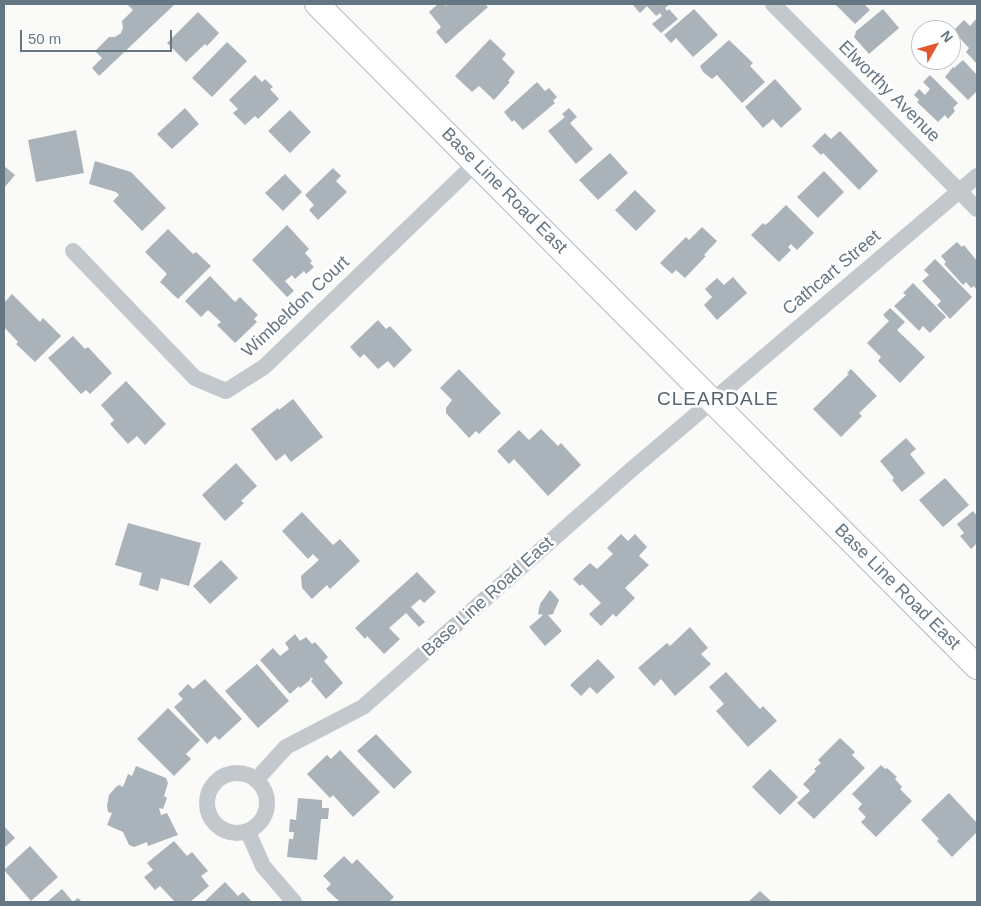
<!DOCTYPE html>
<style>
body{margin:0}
#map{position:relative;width:981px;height:906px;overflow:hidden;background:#fafaf8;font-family:Arial,sans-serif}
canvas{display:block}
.frame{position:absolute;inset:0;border:5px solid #657683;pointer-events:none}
.north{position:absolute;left:911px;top:20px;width:50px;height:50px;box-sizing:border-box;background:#fff;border:1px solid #c1c8cd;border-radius:50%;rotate:52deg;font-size:14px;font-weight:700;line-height:20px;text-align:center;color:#657683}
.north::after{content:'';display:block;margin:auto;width:18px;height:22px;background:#e4572e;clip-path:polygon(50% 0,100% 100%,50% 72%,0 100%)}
.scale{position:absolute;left:20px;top:30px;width:152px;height:22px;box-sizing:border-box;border:2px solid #657683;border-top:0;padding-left:6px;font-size:15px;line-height:18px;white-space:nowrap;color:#657683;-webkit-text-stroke:4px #fff;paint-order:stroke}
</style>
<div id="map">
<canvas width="981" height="906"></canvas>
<div class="frame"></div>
<div class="north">N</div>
<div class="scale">50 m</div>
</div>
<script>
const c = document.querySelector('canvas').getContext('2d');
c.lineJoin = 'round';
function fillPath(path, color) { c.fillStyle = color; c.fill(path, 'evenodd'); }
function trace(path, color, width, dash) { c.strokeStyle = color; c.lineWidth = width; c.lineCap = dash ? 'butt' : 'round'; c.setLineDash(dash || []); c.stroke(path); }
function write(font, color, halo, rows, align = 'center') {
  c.font = font + ' Arial,sans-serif'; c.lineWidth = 5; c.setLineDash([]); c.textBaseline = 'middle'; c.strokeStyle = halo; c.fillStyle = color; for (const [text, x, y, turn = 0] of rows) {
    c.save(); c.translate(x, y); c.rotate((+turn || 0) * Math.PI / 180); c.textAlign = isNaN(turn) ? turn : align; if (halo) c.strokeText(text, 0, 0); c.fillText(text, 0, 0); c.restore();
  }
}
fillPath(new Path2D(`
 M127,4H175L99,76L92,68L102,58L95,51L109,37H115L121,33L123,28L122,21L133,10Z
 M438,4H444L446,6L448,4H485L488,7L446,44L436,32L441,27L429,12Z
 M632,4H670L665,8L667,11L669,9L678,19L661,33L652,24L662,16L660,13L656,16L647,6L640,13Z
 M835,4H864L870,10L855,24Z
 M694,9L718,35L693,57L676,38L671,43L664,35Z
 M883,9L899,28L869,54L854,37L856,33L855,32Z
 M198,12L219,33L207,46L205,44L186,62L167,43Z
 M977,18V64L966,52L969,48L953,31L964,20L970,26Z
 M490,39L506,54L502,59L515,72L508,81L510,82L494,100L479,86L472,92L455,76Z
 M729,40L753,63L750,66L765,82L742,103L717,75L712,79L703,72L700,66Z
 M227,42L247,61L212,97L192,78Z
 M963,60L977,75V91L968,100L945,77L953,67L954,68Z
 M255,75L262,82L265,79L273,87L270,89L279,99L258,119L255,116L245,125L233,113L238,109L229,100Z
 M930,75L958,103L953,108L955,111L948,119L945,115L938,122L917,102L919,100L914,95L919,89L925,95L930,89L923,82Z
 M775,79L802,109L781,128L773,119L763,128L745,107Z
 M537,82L545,91L549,88L557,97L553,101L555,103L523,130L514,120L512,122L504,112Z
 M185,108L199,124L172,149L157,134Z
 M569,108L577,117L570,123L593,149L576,164L548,131L565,117L562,114Z
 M290,110L311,132L290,153L268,131Z
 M76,130L84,173L36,182L28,140Z
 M840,131L878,171L859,190L823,153L821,155L812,146L825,133L831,139Z
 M610,153L628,173L598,200L579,180Z
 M95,161L131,172L166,208L142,231L113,201L119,195L116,192L89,184Z
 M4,166L15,175L4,188Z
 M333,168L341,176L336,181L347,192L318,220L309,210L314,205L305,195Z
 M824,171L844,192L818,218L797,197Z
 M285,174L302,192L283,211L265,193Z
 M635,190L656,211L636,231L615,210Z
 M786,205L814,233L797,250L791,244L788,247L791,250L779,262L751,235L763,223L765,225L769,222Z
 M287,225L309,249L305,253L312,261L310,263L314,267L306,274L304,271L295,279L292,275L285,281L294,291L287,297L252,260Z
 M702,227L717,241L704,255L706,256L685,278L676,270L672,274L660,263L686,237L689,240Z
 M168,229L193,254L196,252L211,266L178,299L160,282L167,274L145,252Z
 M957,242L962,247L964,245L977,261V290L974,286L971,288L966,282L963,285L944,264L946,262L941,256Z
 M935,259L972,297L950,319L937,305L941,301L922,281L929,275L924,270Z
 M210,276L235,302L240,297L258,315L254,319L257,322L235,343L217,325L221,322L208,310L201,317L185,301Z
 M733,277L747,293L717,320L704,305L712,297L705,289L717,278L724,285Z
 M913,283L946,317L930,333L923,326L919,331L894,306L906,295L903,293Z
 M12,294L40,322L43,318L61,336L35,362L16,344L18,342L4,327V303Z
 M890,308L905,322L897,330L925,357L900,383L878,361L881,357L867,343L889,321L883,315Z
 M378,320L386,329L390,326L412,350L394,368L388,361L378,369L364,354L360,358L350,347Z
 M73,336L85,349L88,347L112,373L90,394L86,390L81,394L48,358Z
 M459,369L501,413L479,434L476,431L469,438L446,413V408L452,400L440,388Z
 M851,369L877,396L859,413L862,416L841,437L813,409L849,374L847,373Z
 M126,381L166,424L145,445L137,436L128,444L110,424L114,420L101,405Z
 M293,399L323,437L291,462L285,454L276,461L251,429L278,408L279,410Z
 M541,429L558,446L561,443L581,465L548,496L514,459L509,464L497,451L519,430L529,440Z
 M906,438L916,449L910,454L925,473L902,492L892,480L894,478L880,461Z
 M236,463L257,486L241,501L244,503L225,521L202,495Z
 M945,478L969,505L943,527L919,500Z
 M973,511L977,516V543L971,549L960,536L964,533L957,524Z
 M302,512L333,545L340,539L360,561L330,589L327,585L312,599L302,588L301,576L319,560L313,554L308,559L282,531Z
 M128,523L201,543L189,586L161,578L158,591L139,585L142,573L115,565Z
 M621,534L628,541L635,534L647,547L639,556L649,565L625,588L635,598L616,617L613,614L601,626L589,614L601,603L582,584L580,586L573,579L590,563L597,569L613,554L607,548Z
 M221,560L238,578L210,604L193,586Z
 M417,572L436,592L424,603L420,599L411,607L425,622L419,627L406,613L389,628L400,639L384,654L367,636L365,639L355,628Z
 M550,590L559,600L553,614L548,615L562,631L545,646L529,627L543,615L538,614L540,604Z
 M690,627L708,648L701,654L711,664L675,696L661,679L654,686L638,668L667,643L670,646Z
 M295,634L300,641L306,637L312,644L315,642L328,657L324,661L343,683L326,699L311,681L313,679L310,677V680L300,688L299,686L290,694L260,660L273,648L280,656L289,649L285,643Z
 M598,659L615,677L597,694L590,687L581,696L570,685Z
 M257,664L289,701L258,728L225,691Z
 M726,672L760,709L763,706L777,721L748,747L716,711L724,704L709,687Z
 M205,679L242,719L219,740L215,736L207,744L174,707L183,699L178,694L188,684L193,689Z
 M168,708L200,740L186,754L191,759L174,776L137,739Z
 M376,734L412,772L394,789L357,751Z
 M840,738L855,752L852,755L865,768L814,819L797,803L810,791L803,784L816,771L814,769L821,763L818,760Z
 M340,750L380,792L353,817L333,795L330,798L307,774L327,755L331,759Z
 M881,765L885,769L887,768L897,777L895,779L902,787L900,789L912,801L876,837L861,822L866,817L858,809L862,804L852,794Z
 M136,766L166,778L168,783L164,796L167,798L163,809L159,808L161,815L167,813L178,835L148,846L147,842L134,847L129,845L123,832L107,825L112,813L108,812L107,806L109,795L116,787L119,785L123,787L128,774L132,776Z
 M770,769L798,797L780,815L752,787Z
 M949,793L977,823V832L952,857L937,841L939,839L921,820Z
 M298,798L322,800V808H329L328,819H321L317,860L287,857L289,839H293L294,832H289L290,819L296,820Z
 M4,826L15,838L4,848Z
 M174,841L187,856L192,852L208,871L201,876L209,886L190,902H175L160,886L155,890L144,877L153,870L147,863Z
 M30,846L58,877L31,901L4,870Z
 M344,856L352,864L357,859L394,897L389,902H340L326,889L331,884L323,876Z
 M225,882L238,896L243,892L252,902H204Z
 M62,889L73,902L78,898L82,902H47Z
 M760,891L772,902H748Z`), '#aab3b9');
const secondary = new Path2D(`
 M317,4L977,667`);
trace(secondary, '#b3babf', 26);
trace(new Path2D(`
 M773,4L977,209
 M73,251L195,378L226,391L264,367L476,163
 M207 803a30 30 0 1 1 60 0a30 30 0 1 1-60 0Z
 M256,780L286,747L363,707L631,470L977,176
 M248,832L263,866L294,902`), '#c3c8cc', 16);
trace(secondary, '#fff', 24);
write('18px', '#657683', '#fff', [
 ["Elworthy Avenue",889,92,45],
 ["Base Line Road East",504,191,45],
 ["Cathcart Street",832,273,-40],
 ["Wimbeldon Court",296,307,-43],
 ["Base Line Road East",897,587,45],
 ["Base Line Road East",488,597,-42]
]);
c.letterSpacing = '1px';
write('19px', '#57646e', '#fff', [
 ["CLEARDALE",718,400]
]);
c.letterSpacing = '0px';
</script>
